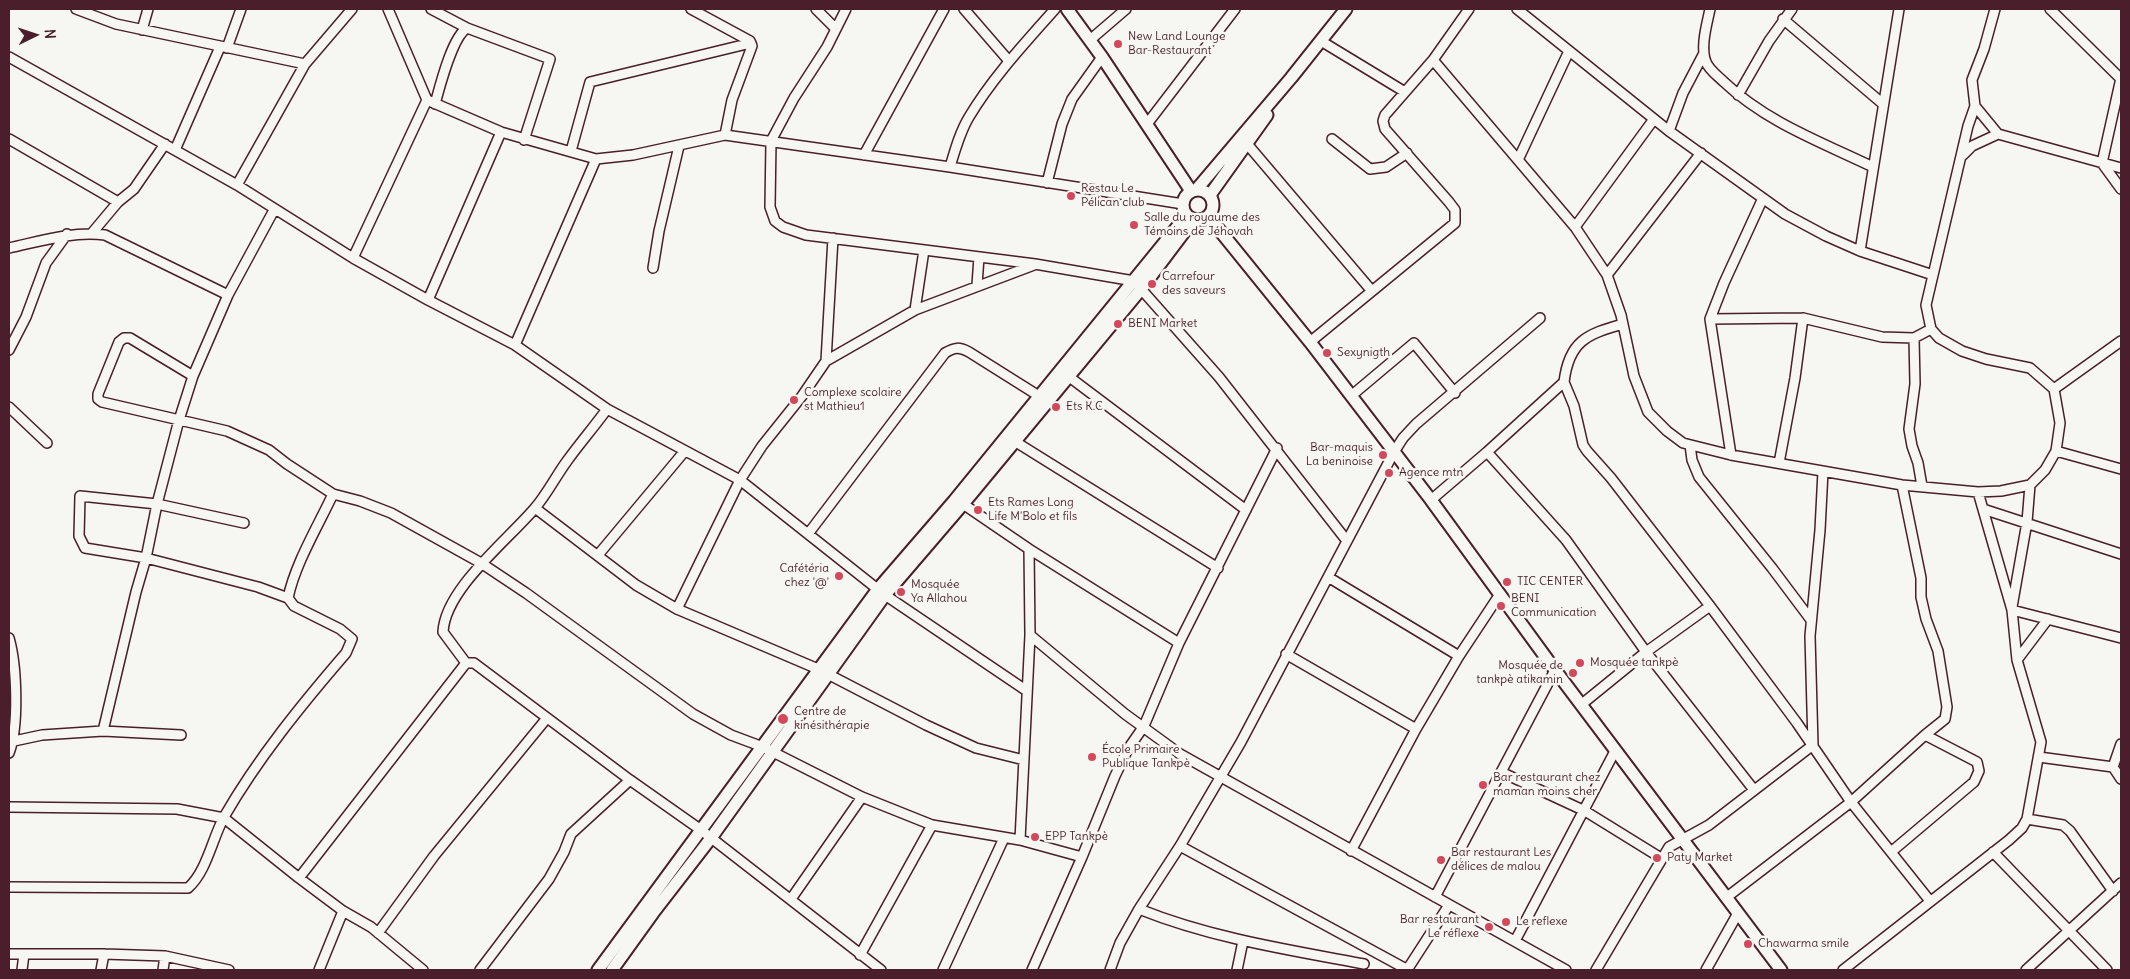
<!DOCTYPE html>
<meta charset="utf-8">
<style>
body{margin:0}
#map{position:relative;width:2130px;height:979px;overflow:hidden;background:#f6f6f2;font-family:Delius,sans-serif}
canvas{display:block}
.frame{position:absolute;inset:0;border:10px solid #4a1f2b;pointer-events:none}
.north{position:absolute;left:10px;top:10px;width:50px;height:50px;-webkit-text-stroke:4px #f6f6f2;paint-order:stroke;rotate:86deg;font-size:14px;font-weight:700;line-height:20px;text-align:center;color:#4a1f2b}
.north::after{content:'';display:block;margin:auto;width:18px;height:22px;background:#4a1f2b;clip-path:polygon(50% 0,100% 100%,50% 72%,0 100%)}
</style>
<div id="map">
<canvas width="2130" height="979"></canvas>
<div class="frame"></div>
<div class="north">N</div>
</div>
<script>
const c = document.querySelector('canvas').getContext('2d');
c.lineJoin = 'round';
function trace(path, color, width, dash) { c.strokeStyle = color; c.lineWidth = width; c.lineCap = dash ? 'butt' : 'round'; c.setLineDash(dash || []); c.stroke(path); }
function write(font, color, halo, rows, align = 'center') {
  c.font = font + ' Delius,sans-serif'; c.lineWidth = 5; c.setLineDash([]); c.textBaseline = 'middle'; c.strokeStyle = halo; c.fillStyle = color; for (const [text, x, y, turn = 0] of rows) {
    c.save(); c.translate(x, y); c.rotate((+turn || 0) * Math.PI / 180); c.textAlign = isNaN(turn) ? turn : align; if (halo) c.strokeText(text, 0, 0); c.fillText(text, 0, 0); c.restore();
  }
}
const street = new Path2D(`
 M76,9L116,24L305,64
 M388,9L427,100L501,132L596,159L633,155L725,135L950,167L1183,204
 M431,9L467,28
 M691,9L750,41L752,46L732,100L725,135
 M816,9L836,29
 M846,9L827,47L794,98L771,141L770,207L775,221L783,227L806,235L1035,264L1134,281L1219,377L1347,541
 M964,9L1009,61
 M1517,9L1669,131L1785,214L1826,236L1860,251L1933,275
 M1710,9C1707,24 1700,47 1706,62C1709,70 1718,76 1724,82C1766,122 1821,142 1873,167
 M2050,9L2121,79
 M1783,19L1883,104
 M142,30L148,9
 M1090,40L1126,9
 M1321,41L1405,92
 M227,48L241,9
 M9,57L237,185L353,258L428,300L515,345L607,409L740,480L885,595L1027,691
 M1433,60L1575,227L1607,275L1621,315L1634,376L1648,412L1667,431L1683,443L1731,455L1902,485L1978,492L2001,491L2030,485L2045,470L2056,451L2060,423L2054,389L2030,368L1986,359L1962,351L1939,338L1931,329L1926,305L1968,126L1975,106L1972,80L1984,49L1995,9
 M2121,78L2102,163L2121,189
 M1738,95L1769,41L1792,9
 M435,104C440,86 452,37 467,28L550,59L524,140
 M1975,106L1998,134L2121,168
 M1147,124L1235,9
 M1669,131L1683,93L1704,53
 M9,139L118,202
 M1332,139L1370,169L1386,167L1407,153
 M1248,145L1371,290
 M175,150L220,47
 M571,151L590,82L751,43
 M864,155L944,9
 M1963,155L1972,146L1998,134
 M1518,160L1569,51
 M950,167C955,150 960,132 969,117C993,77 1025,43 1055,9
 M1047,183L1062,124L1072,99L1102,57
 M237,185L305,64L352,9
 M1575,227L1654,119
 M92,233L118,202L134,189L165,144
 M9,248C41,241 72,231 105,235L228,295
 M1860,251L1899,9
 M353,258L427,100
 M653,268L659,231L679,146
 M1607,275L1701,153
 M977,285L979,257
 M428,300L501,132
 M915,310L924,250
 M1710,319L1803,318L1882,337L1914,338L1931,329
 M1914,338L1915,384L1909,429L1912,446L1918,463L1922,486
 M1310,342L1455,223V210L1449,202L1385,129L1383,121L1385,115L1433,60L1469,9
 M515,345L596,159
 M9,350L26,317L46,263L67,234
 M826,361L833,238
 M193,376L130,338H124L119,342L98,394V399L102,402L227,431L269,450L287,464L333,494L360,501L391,513L481,563L526,593L693,714L731,735L763,747L862,797L932,825L1020,840L1082,857
 M1068,376L1246,510
 M1564,382L1574,406L1583,445L1587,451L1611,478L1710,606L1797,723L1851,802L1930,901
 M2054,389L2121,341
 M1351,396L1414,343L1455,393
 M9,407L47,443
 M607,409C594,427 580,443 567,461C556,476 547,494 535,508C508,540 445,589 443,632L466,663H474L630,780L701,830L881,970
 M1011,439L1218,568
 M1690,445L1692,460L1699,477L1772,568L1811,620
 M2056,451L2121,469
 M1487,452L1566,540L1646,652L1754,790
 M1731,455L1710,319L1724,283L1763,198
 M1779,463L1795,378L1803,318
 M1431,500L1487,452L1564,382C1569,341 1587,334 1623,324
 M963,504L1029,549L1179,643
 M535,508L636,585L677,609L818,669L926,725L976,748L1024,760
 M1983,509L2121,554
 M808,534L945,353C955,347 959,347 969,352L1039,396
 M598,555L684,452
 M1328,577L1459,656
 M288,598C295,564 318,526 333,494
 M2012,607L2027,522L2030,485
 M677,609L740,480L762,446L802,396L826,361L915,310L1034,265
 M2012,610L2121,638
 M1030,635L1125,714L1180,754L1566,970
 M9,638C17,666 19,727 9,753
 M1286,654L1416,729
 M2017,660L2048,619
 M1582,704L1646,652L1710,606
 M103,731L136,592L146,558L157,504L179,420L193,376L228,295L274,210
 M14,741L42,735L103,731L181,735
 M2039,757L2113,767L2121,779
 M2113,767L2121,744
 M1501,772L1585,811L1661,858
 M9,807L177,809L224,818L299,878L343,911L371,927L423,970
 M2027,819L2063,825L2070,831L2113,891
 M1020,840L1030,635L1029,549
 M1180,846L1408,970
 M1351,851L1416,729L1459,656L1500,594
 M1891,852L1974,782L1979,771L1977,762L1925,735
 M1993,852L2107,970
 M299,878L466,663
 M9,887L188,888C207,871 212,839 224,817C258,758 302,704 346,653L352,639L340,629L294,606L288,598L258,587L146,558L85,548L79,536L80,496L157,504L244,523
 M1435,897L1555,670
 M1727,897L1851,802L1925,735L1945,719L1947,707L1938,651L1926,619L1921,597V578L1902,485
 M791,899L862,797
 M1139,909C1211,938 1289,950 1364,964
 M378,933L434,856L547,718
 M1515,941L1615,751
 M9,954H104L165,956L229,970
 M860,955L932,825
 M22,970L24,954
 M101,970L104,954
 M163,970L165,956
 M319,970L343,911
 M480,970L549,879L564,852L571,834L630,780
 M943,970L1004,838
 M1032,970L1082,857L1115,776L1128,749L1144,726L1179,643L1277,448
 M1110,970L1120,943L1139,909L1180,846L1241,742L1394,452L1403,438L1416,424L1540,318
 M1237,970L1243,941
 M1407,970L1449,905
 M1596,970L1669,847L1709,825L1813,745L1810,636L1820,530L1823,471
 M1706,970L1738,913
 M1843,970L2009,840L2022,828L2027,819L2041,742L2017,660L2012,610L1978,492
 M2026,970L2121,883`);
const secondary = new Path2D(`
 M1067,9L1102,57L1191,191
 M1196,190L1291,78L1346,9
 M1183 205a15 15 0 1 1 30 0a15 15 0 1 1-30 0Z
 M1210,195L1267,115
 M1208,216L1310,342L1431,500L1555,670L1781,970
 M598,970L878,589L954,501L1187,215
 M612,970L653,913L711,838L885,595L963,504L1142,288L1194,219`);
trace(street, '#4a1f2b', 12);
trace(secondary, '#4a1f2b', 15);
trace(street, '#f6f6f2', 9);
trace(secondary, '#f6f6f2', 11);
for (const [x, y, r, color] of [
 [1118,44,5,"#d1495b"],
 [1071,196,5,"#d1495b"],
 [1134,225,5,"#d1495b"],
 [1152,284,5,"#d1495b"],
 [1118,324,5,"#d1495b"],
 [1327,353,5,"#d1495b"],
 [794,400,5,"#d1495b"],
 [1056,407,5,"#d1495b"],
 [1383,455,5,"#d1495b"],
 [1389,473,5,"#d1495b"],
 [978,510,5,"#d1495b"],
 [839,576,5,"#d1495b"],
 [1507,582,5,"#d1495b"],
 [901,592,5,"#d1495b"],
 [1501,606,5,"#d1495b"],
 [1580,663,5,"#d1495b"],
 [1573,673,5,"#d1495b"],
 [783,719,6,"#d1495b"],
 [1092,757,5,"#d1495b"],
 [1483,785,5,"#d1495b"],
 [1035,837,5,"#d1495b"],
 [1657,858,5,"#d1495b"],
 [1441,860,5,"#d1495b"],
 [1506,922,5,"#d1495b"],
 [1489,927,5,"#d1495b"],
 [1748,944,5,"#d1495b"]
]) { const dot = new Path2D(); dot.arc(x, y, r, 0, 2 * Math.PI); c.fillStyle = color; c.fill(dot); trace(dot, '#f6f6f2', 2); }
write('12px', '#4a1f2b', '#f6f6f2', [
 ["New Land Lounge",1128,37],
 ["Bar-Restaurant",1128,51],
 ["Restau Le",1081,189],
 ["Pélican club",1081,203],
 ["Salle du royaume des",1144,218],
 ["Témoins de Jéhovah",1144,232],
 ["Carrefour",1162,277],
 ["des saveurs",1162,291],
 ["BENI Market",1128,324],
 ["Sexynigth",1337,353],
 ["Complexe scolaire",804,393],
 ["st Mathieu1",804,407],
 ["Ets K.C",1066,407],
 ["Bar-maquis",1373,448,"right"],
 ["La beninoise",1373,462,"right"],
 ["Agence mtn",1399,473],
 ["Ets Rames Long",988,503],
 ["Life M'Bolo et fils",988,517],
 ["Cafétéria",829,569,"right"],
 ["chez '@'",829,583,"right"],
 ["TIC CENTER",1517,582],
 ["Mosquée",911,585],
 ["Ya Allahou",911,599],
 ["BENI",1511,599],
 ["Communication",1511,613],
 ["Mosquée tankpè",1590,663],
 ["Mosquée de",1563,666,"right"],
 ["tankpè atikamin",1563,680,"right"],
 ["Centre de",794,712],
 ["kinésithérapie",794,726],
 ["École Primaire",1102,750],
 ["Publique Tankpè",1102,764],
 ["Bar restaurant chez",1493,778],
 ["maman moins cher",1493,792],
 ["EPP Tankpè",1045,837],
 ["Bar restaurant Les",1451,853],
 ["délices de malou",1451,867],
 ["Paty Market",1667,858],
 ["Bar restaurant",1479,920,"right"],
 ["Le réflexe",1479,934,"right"],
 ["Le reflexe",1516,922],
 ["Chawarma smile",1758,944]
], 'left');
</script>
